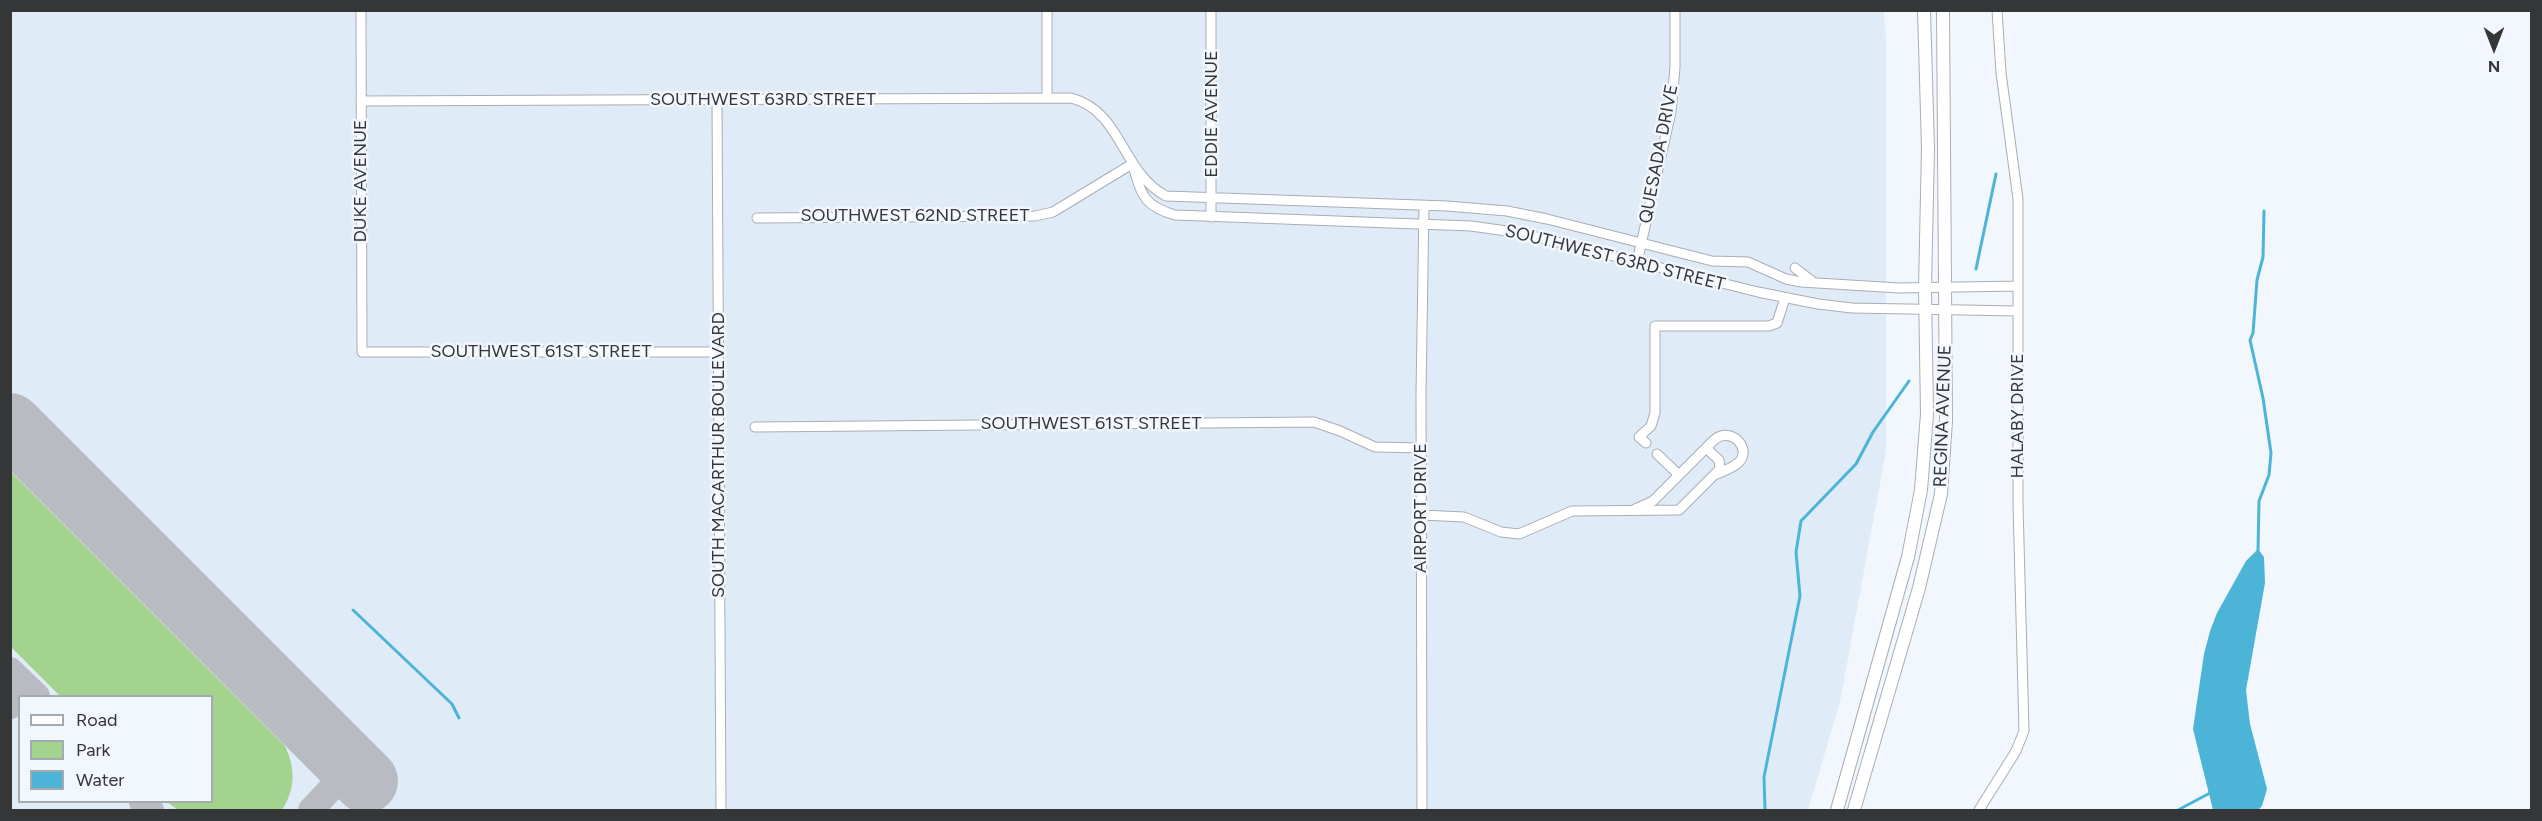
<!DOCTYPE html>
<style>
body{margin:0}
#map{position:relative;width:2542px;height:821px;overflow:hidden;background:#f1f7fd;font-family:Figtree,sans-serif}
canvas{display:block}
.frame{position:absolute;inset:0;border:12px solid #343638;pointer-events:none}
.legend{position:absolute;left:18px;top:695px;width:195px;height:108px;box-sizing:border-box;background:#f1f7fd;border:2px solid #a5aaae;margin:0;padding:8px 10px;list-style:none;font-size:18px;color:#343638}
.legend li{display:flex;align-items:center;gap:12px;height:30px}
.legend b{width:30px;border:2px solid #a5aaae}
.north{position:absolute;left:2464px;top:18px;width:60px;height:60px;-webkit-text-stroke:4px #f1f7fd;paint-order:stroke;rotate:180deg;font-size:16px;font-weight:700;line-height:24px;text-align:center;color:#343638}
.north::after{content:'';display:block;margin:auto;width:21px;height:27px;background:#343638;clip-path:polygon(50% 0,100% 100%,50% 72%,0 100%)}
</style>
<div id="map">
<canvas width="2542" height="821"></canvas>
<div class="frame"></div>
<ul class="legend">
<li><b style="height:8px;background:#fff"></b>Road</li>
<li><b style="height:16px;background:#a4d38e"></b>Park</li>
<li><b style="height:16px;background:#4cb4d7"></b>Water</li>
</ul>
<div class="north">N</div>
</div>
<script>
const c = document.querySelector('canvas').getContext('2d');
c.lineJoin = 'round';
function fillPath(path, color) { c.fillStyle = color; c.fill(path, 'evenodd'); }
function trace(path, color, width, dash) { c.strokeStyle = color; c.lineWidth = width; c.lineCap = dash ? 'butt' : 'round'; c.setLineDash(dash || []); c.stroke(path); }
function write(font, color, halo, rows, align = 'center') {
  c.font = font + ' Figtree,sans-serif'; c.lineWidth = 5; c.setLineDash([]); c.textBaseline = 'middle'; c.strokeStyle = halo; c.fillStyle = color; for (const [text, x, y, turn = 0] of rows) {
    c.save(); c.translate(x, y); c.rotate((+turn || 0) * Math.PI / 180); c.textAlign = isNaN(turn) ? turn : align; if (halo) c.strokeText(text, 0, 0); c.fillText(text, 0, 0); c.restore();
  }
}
fillPath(new Path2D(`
 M10,11H1884L1886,39V451L1840,702L1808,810H11ZM20,696H212V802H20Z`), '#e0ebf8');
fillPath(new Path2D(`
 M10,471L285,746C296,770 295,789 282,810H178L167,802H212V696H60L11,647Z`), '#a4d38e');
fillPath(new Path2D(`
 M2258,549L2264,557L2265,583L2246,690L2250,724L2267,789L2262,806L2258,810H2213L2193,729L2204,654L2210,631L2217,613L2246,561Z`), '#4cb4d7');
trace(new Path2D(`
 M1976,269L1996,174
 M2258,551L2259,501L2269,475L2271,453L2263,398L2250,340L2253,333L2257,280L2263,257L2264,211
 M353,610L452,704L459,718
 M1765,810L1764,777L1800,596L1796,552L1801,521L1856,464L1873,432L1909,381
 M2178,810L2210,793V790`), '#4cb4d7', 3);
trace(new Path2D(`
 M10,670L37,696
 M10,706L20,697
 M142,802L151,810
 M311,810L351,767`), '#b8bcc2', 26);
trace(new Path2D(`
 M10,425L366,781`), '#b8bcc2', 64);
const minor = new Path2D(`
 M361,10L362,352H719
 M1211,10V217
 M1047,98V10
 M717,100L721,810
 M361,101L1071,98C1122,111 1121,172 1166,196L1447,206L1507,211L1547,219L1712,261L1748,262L1786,279L1801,282L1899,288L2018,286
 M1134,169C1141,197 1147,207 1175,215L1471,226L1521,233L1758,292L1818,304L1852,308L2018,311
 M757,218L1035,216L1053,212L1132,164
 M1637,262L1671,112L1675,67V10
 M1795,268L1812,281
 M755,427L1314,422L1340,431L1375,447L1421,448
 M1646,443L1639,437L1651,426L1655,413V326H1769L1777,323L1785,298
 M1657,454L1679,475
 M1635,509L1653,501L1714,440C1732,425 1753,450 1738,463C1732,468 1724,471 1717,474
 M1421,515L1464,517L1501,532L1519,534L1572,511L1679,510L1720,469L1719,460L1706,448
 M1422,810L1421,393L1424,206
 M1979,810L2016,751L2024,731L2018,504V199L2001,73L1997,10`);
const major = new Path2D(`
 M1837,810L1908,557L1921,490L1927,414L1925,288L1928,148L1924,10
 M1854,810L1919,588L1941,494L1946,421L1943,10`);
trace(minor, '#a8aeb4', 11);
trace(major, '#a8aeb4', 14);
trace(minor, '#fff', 9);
trace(major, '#fff', 12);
write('18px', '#343638', '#f1f7fd', [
 ["SOUTHWEST 63RD STREET",763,100],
 ["EDDIE AVENUE",1212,114,-90],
 ["QUESADA DRIVE",1659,154,-79],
 ["DUKE AVENUE",361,181,-90],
 ["SOUTHWEST 62ND STREET",915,216],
 ["SOUTHWEST 63RD STREET",1615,258,14],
 ["SOUTHWEST 61ST STREET",541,352],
 ["REGINA AVENUE",1943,416,-88],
 ["HALABY DRIVE",2018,416,-90],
 ["SOUTHWEST 61ST STREET",1091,424],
 ["SOUTH MACARTHUR BOULEVARD",719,455,-90],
 ["AIRPORT DRIVE",1421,508,-90]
]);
</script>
